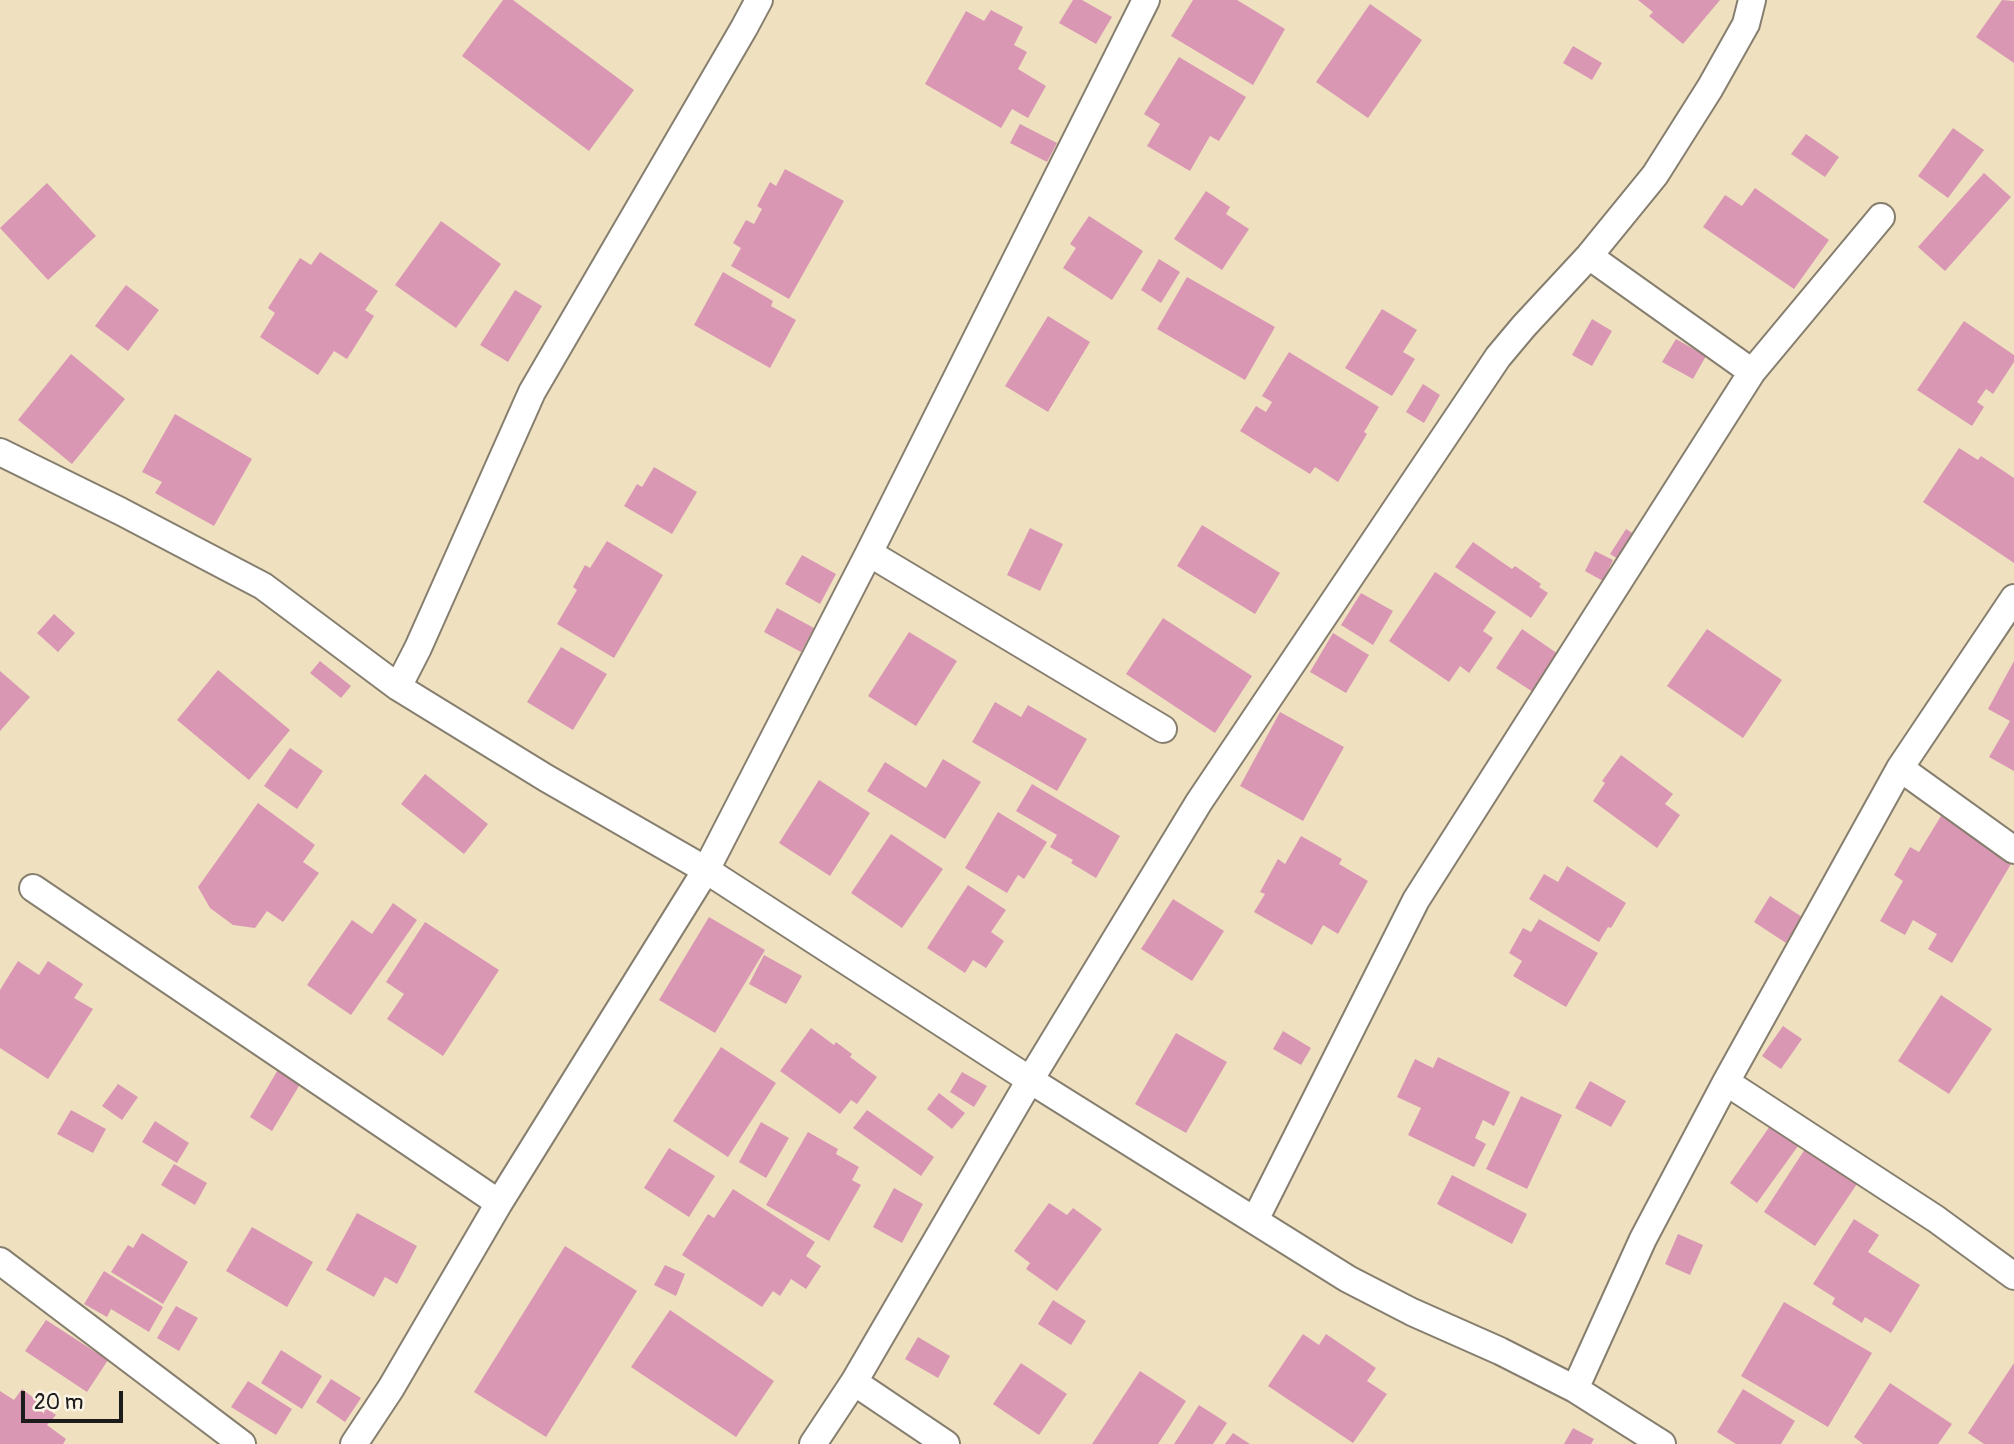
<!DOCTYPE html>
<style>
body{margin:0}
#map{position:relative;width:2014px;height:1444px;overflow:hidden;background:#efe1c0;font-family:Pangolin,sans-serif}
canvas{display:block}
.scale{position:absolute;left:21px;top:1391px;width:102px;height:32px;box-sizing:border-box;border:4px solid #1c1c1c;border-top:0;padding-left:9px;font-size:21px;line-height:24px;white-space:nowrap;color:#1c1c1c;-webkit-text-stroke:5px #fcf5e5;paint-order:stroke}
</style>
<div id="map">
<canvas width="2014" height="1444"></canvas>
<div class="scale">20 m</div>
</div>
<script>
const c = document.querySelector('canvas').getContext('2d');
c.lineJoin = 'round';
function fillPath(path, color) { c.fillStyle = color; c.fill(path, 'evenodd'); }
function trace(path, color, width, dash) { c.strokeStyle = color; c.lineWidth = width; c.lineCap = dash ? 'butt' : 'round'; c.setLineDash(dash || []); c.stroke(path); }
fillPath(new Path2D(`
 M503,0H513L634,90L589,151L462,56Z
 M1073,0H1082L1112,17L1096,44L1059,23Z
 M1193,0H1237L1285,29L1253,85L1171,36Z
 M1638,0H1720L1683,44L1649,16L1653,12Z
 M2002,0L2014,1V63L1976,37Z
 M1370,4L1422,40L1368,118L1316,82Z
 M991,10L1023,27L1014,45L1027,52L1018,69L1046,86L1028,118L1012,109L1001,128L925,84L966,11L984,21Z
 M1573,46L1602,63L1592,80L1563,63Z
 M1179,57L1246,97L1219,141L1210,136L1190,171L1147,146L1160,124L1144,114Z
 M1020,124L1057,143L1047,162L1010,143Z
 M1953,128L1984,150L1948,198L1918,176Z
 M1806,134L1839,157L1825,177L1791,154Z
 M785,169L844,201L789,299L731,266L741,248L733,243L746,220L754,224L762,209L757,206L770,182L776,186Z
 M1984,173L2011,197L1945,271L1918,247Z
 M47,183L96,236L48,280L0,228Z
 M1755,188L1829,240L1794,289L1703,227L1725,195L1742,206Z
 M1206,191L1230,207L1226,214L1249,229L1222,270L1174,239Z
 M1089,216L1143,251L1112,300L1063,268L1076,248L1070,244Z
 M441,221L501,264L456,328L395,285Z
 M320,252L378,291L365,310L374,316L347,359L334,351L318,375L260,337L275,313L268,308L300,258L311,265Z
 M1159,259L1180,272L1161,303L1141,290Z
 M723,272L773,301L771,306L796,320L770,368L694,325Z
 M1187,277L1275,327L1245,380L1157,329Z
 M126,285L159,310L128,351L95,326Z
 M515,290L542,306L508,362L480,345Z
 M1382,309L1417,330L1403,352L1415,359L1392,396L1345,368Z
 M1048,316L1090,342L1048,412L1005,386Z
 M1592,319L1612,331L1592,366L1572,355Z
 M1964,321L2014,355V362L1993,394L1986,389L1977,402L1984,407L1972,426L1917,390Z
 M1676,339L1706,356L1693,379L1662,362Z
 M1289,352L1379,407L1364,432L1367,434L1338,482L1315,467L1310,474L1240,431L1256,406L1266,412L1272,402L1262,396Z
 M71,354L125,399L72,464L18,420Z
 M1423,384L1440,395L1424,423L1406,412Z
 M175,414L252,459L214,526L155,493L162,482L142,472Z
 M1959,448L1978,460L1981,456L2014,478V563L1923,502Z
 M654,467L697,492L672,534L624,506L637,484L642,487Z
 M1202,525L1280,573L1255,614L1177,566Z
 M1030,528L1063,544L1040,591L1007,575Z
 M1626,529L1637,536L1621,561L1610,554Z
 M607,541L663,575L614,658L557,624L577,590L573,587L585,565L590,568Z
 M1473,542L1512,569L1515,566L1541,584L1539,587L1548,593L1531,618L1455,567Z
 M1595,551L1613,560L1603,581L1585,571Z
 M802,555L836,574L820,604L785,584Z
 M1435,572L1496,612L1483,631L1493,638L1469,673L1460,666L1449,682L1389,641Z
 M1361,593L1393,611L1373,645L1341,625Z
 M777,608L814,628L801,652L764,632Z
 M54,614L75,633L58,652L37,633Z
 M1163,618L1252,676L1215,733L1126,674Z
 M1522,629L1558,654L1533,692L1496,668Z
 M1707,629L1782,680L1743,738L1667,686Z
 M909,632L957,661L916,726L868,696Z
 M1333,633L1369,655L1346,693L1310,672Z
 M561,647L607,674L573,730L527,702Z
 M320,661L351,686L341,698L310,673Z
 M2014,661V771L1989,757L2010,721L1988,709Z
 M218,670L290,730L249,780L177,720Z
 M0,671L30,697L0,731Z
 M995,702L1021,717L1028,705L1087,739L1057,791L972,742Z
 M1280,712L1344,747L1303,821L1240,786Z
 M290,748L323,771L297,809L264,786Z
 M1621,755L1673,794L1665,804L1680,815L1657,848L1593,801L1605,783L1602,781Z
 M943,759L981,782L945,839L867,791L885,762L926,788Z
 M425,774L488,824L464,854L401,804Z
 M819,780L870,813L830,876L779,843Z
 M1032,784L1120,836L1096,878L1071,863L1073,860L1050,847L1057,835L1016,811Z
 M258,803L315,845L303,862L319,873L283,922L267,911L255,928L233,925L210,908L198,887Z
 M998,812L1047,842L1024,879L1018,875L1007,893L965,868Z
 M1941,816L2014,859L1952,963L1928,949L1937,934L1913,920L1905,935L1880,921L1903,881L1894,875L1910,847L1919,852Z
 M891,834L943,869L902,928L851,893Z
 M1301,836L1342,859L1339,864L1368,881L1338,934L1323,925L1312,945L1254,912L1265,894L1260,892L1278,859L1285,864Z
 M1567,866L1626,903L1611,928L1608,927L1599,942L1529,899L1544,874L1558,882Z
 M968,885L1006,910L991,932L1004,941L986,968L973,960L965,973L927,948Z
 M1770,896L1802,917L1786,943L1754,922Z
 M1173,899L1224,931L1192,981L1141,949Z
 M393,903L417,920L351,1015L307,985L352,920L372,934Z
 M709,917L765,950L715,1033L659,1000Z
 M1539,919L1598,953L1566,1007L1513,976L1522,961L1509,953L1523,928L1531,932Z
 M425,922L499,970L443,1056L387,1019L404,994L386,982Z
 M764,955L802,976L786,1004L749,984Z
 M18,961L39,975L48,961L83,984L74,998L93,1009L48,1079L0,1048V990Z
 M1941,995L1992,1029L1949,1094L1898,1061Z
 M1783,1026L1802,1039L1781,1069L1762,1056Z
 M811,1028L834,1045L836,1042L852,1054L850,1057L877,1077L857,1104L851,1100L840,1114L780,1071Z
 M1283,1031L1311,1048L1301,1065L1273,1049Z
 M1176,1033L1227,1062L1186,1133L1135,1104Z
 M721,1047L776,1083L728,1157L673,1121Z
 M1438,1057L1510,1092L1494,1126L1483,1120L1475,1138L1486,1144L1474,1167L1408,1135L1421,1108L1397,1097L1415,1059L1433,1068Z
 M279,1068L302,1081L272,1131L250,1117Z
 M962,1072L987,1086L974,1107L950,1092Z
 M1590,1081L1626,1101L1611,1127L1575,1108Z
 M118,1084L138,1097L122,1120L102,1106Z
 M939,1093L965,1113L952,1129L927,1109Z
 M1521,1096L1562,1115L1527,1189L1486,1169Z
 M71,1110L106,1129L93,1153L57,1134Z
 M867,1110L934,1157L921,1176L853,1128Z
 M155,1121L189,1143L177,1163L142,1142Z
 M761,1122L789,1138L766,1178L739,1162Z
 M1770,1126L1798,1146L1757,1203L1730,1183Z
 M808,1132L838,1149L836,1154L859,1167L852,1180L861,1185L829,1241L766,1205Z
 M1807,1146L1859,1181L1815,1246L1764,1212Z
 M669,1148L715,1176L689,1217L644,1188Z
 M174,1164L207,1183L195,1205L161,1185Z
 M1452,1175L1527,1214L1512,1244L1437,1204Z
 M894,1188L923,1204L902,1243L873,1227Z
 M733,1189L815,1242L806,1256L821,1266L806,1289L791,1279L780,1296L773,1291L762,1307L682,1255L708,1214L714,1218Z
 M1049,1203L1067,1215L1073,1208L1102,1229L1057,1291L1026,1269L1030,1263L1014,1251Z
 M357,1213L417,1246L397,1284L385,1277L374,1297L326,1270Z
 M1854,1219L1879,1235L1868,1252L1920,1285L1891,1333L1865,1317L1862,1323L1832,1304L1835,1298L1813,1284Z
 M252,1227L313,1262L287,1307L226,1271Z
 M142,1233L188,1262L163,1304L111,1272L128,1245L133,1248Z
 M1678,1234L1703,1245L1690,1275L1665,1264Z
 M565,1246L637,1291L546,1437L474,1392Z
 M665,1265L685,1274L676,1296L654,1285Z
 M104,1271L163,1307L149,1332L111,1309L107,1317L84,1304Z
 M1053,1300L1086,1321L1071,1345L1038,1324Z
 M1784,1302L1872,1353L1828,1427L1741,1376Z
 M176,1306L198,1318L179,1351L157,1338Z
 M670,1310L774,1381L736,1437L631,1367Z
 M46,1320L108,1360L87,1392L25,1351Z
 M1303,1334L1319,1345L1326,1334L1376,1368L1367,1381L1387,1394L1353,1443L1268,1386Z
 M918,1337L950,1356L938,1378L905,1359Z
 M281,1350L322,1376L302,1409L261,1383Z
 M1021,1363L1067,1394L1039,1435L993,1404Z
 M2014,1363V1444H1984L1968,1433Z
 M1140,1371L1186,1401L1158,1444H1092Z
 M331,1379L361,1398L345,1422L316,1402Z
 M248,1381L292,1409L276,1435L231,1407Z
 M1890,1383L1952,1424L1938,1444H1863L1854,1437Z
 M22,1389L56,1415L47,1425L66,1439L63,1444H0V1391L14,1400Z
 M1743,1389L1795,1421L1781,1444H1736L1717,1432Z
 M1199,1405L1227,1423L1213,1444H1174Z
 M1573,1428L1594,1439L1591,1444H1564Z
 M1233,1433L1250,1444H1225Z`), '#d997b4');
const street = new Path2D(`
 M1589,256L1752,372
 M0,452L120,511L263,586L398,687L546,778L706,870L1030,1080L1199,802L1498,357L1524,326L1589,256L1655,175L1710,88L1746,24L1752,0
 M869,553L1163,729
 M398,687L418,648L532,392L744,28L759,0
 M1900,768L2014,850
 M33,888L499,1203
 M1726,1082L1936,1219L2014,1276
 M1255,1220L1416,900L1752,372L1881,217
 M0,1261L242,1444
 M854,1382L946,1444
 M1575,1389L1643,1239L1726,1082L1900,768L2014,598
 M354,1444L391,1388L499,1203L706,870L869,553L1146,0
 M813,1444L854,1382L1030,1080L1348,1279L1412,1312L1500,1351L1575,1389L1662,1444`);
trace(street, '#867e6e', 30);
trace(street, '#fff', 26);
</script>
